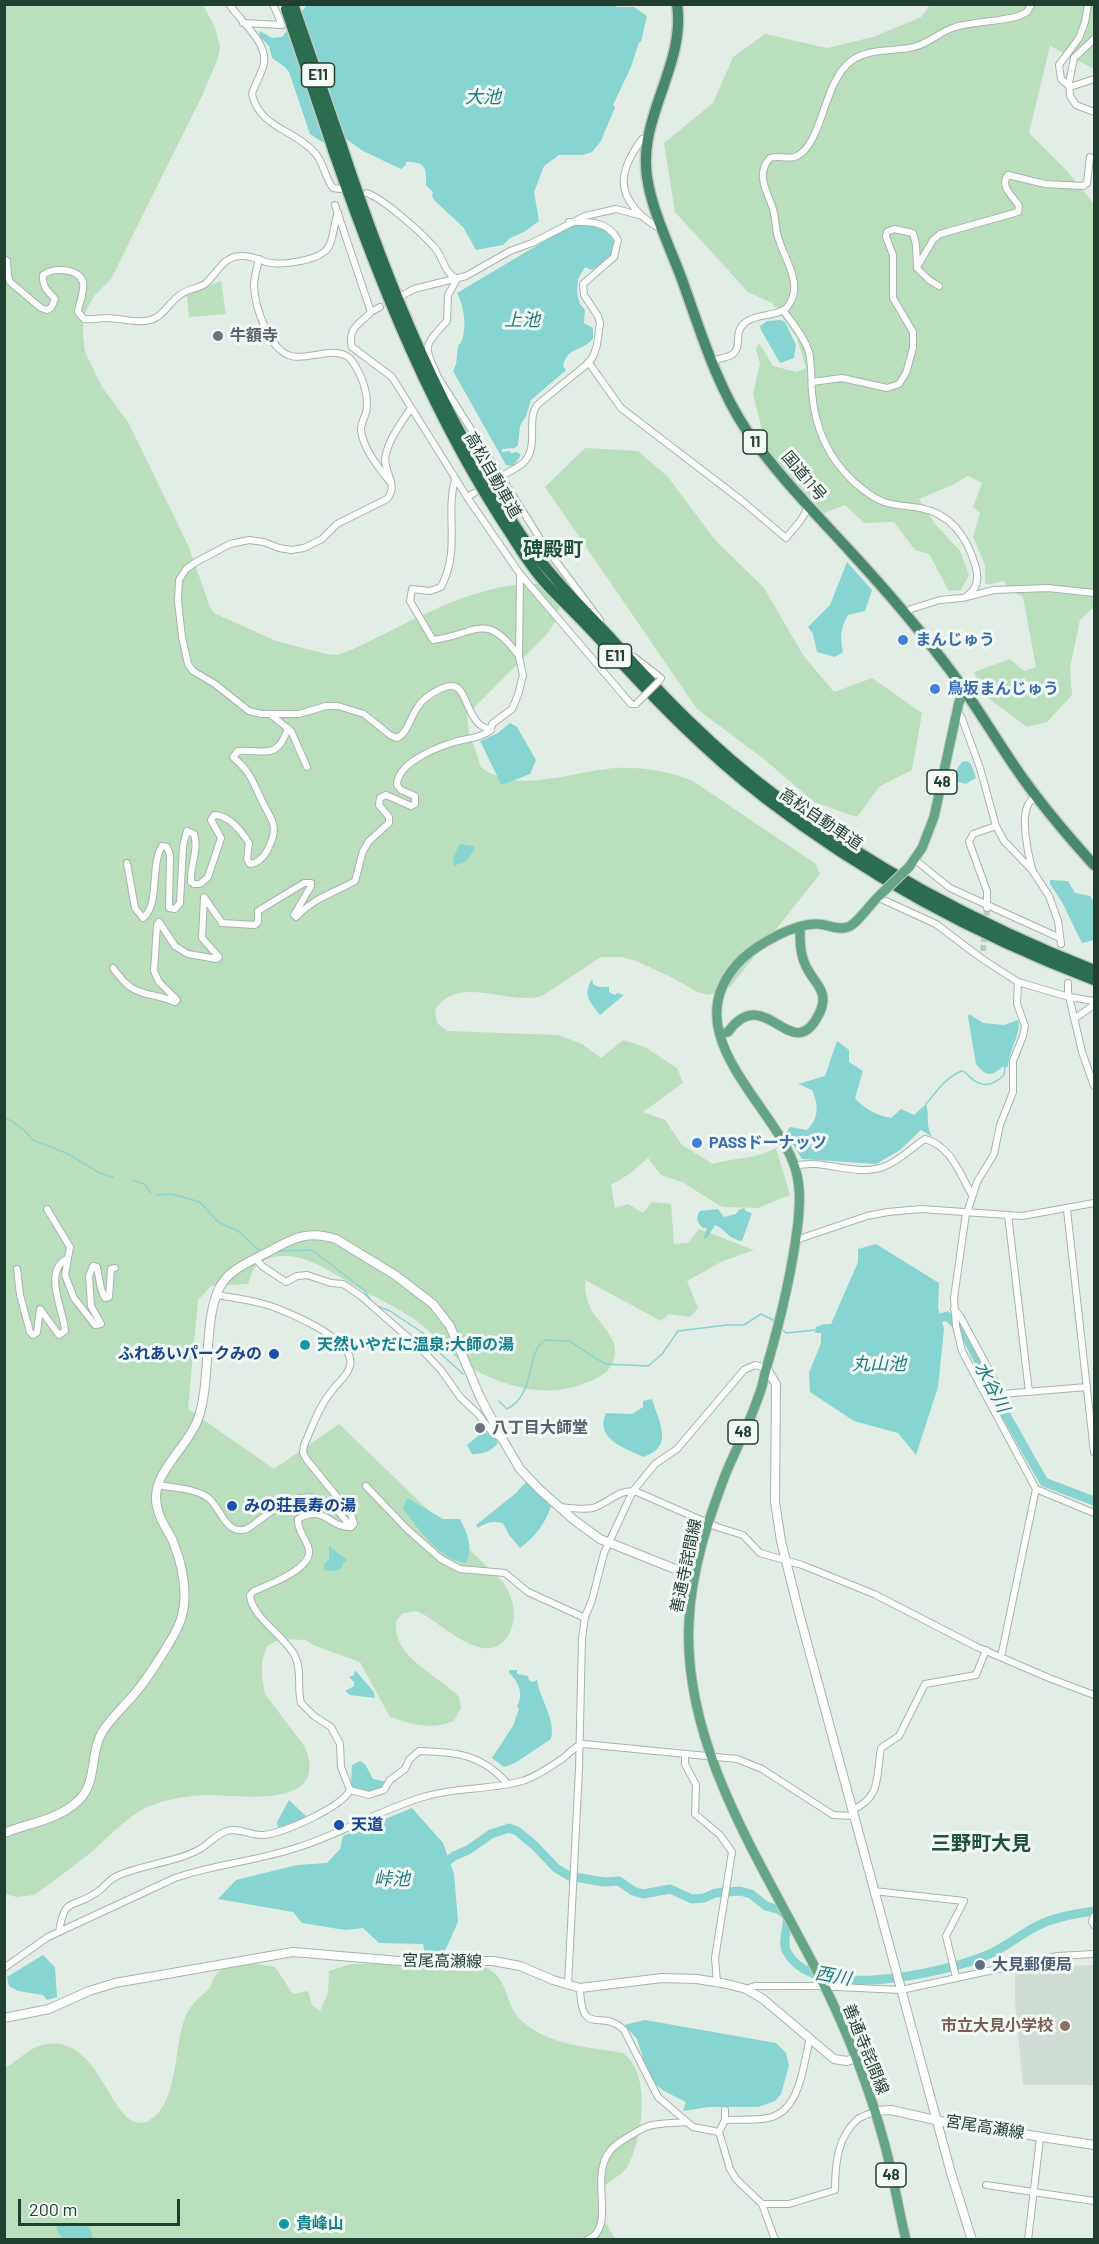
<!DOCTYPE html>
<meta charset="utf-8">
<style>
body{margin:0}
#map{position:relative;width:1099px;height:2244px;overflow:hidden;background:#e2ede6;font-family:Barlow,sans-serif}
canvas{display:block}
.frame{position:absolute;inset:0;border:6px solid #213f30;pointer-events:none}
.scale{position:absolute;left:18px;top:2199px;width:162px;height:27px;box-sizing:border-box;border:3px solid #213f30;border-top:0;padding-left:8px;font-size:18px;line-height:21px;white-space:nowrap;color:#213f30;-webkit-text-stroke:4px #f3f9f5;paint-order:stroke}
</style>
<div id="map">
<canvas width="1099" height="2244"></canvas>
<div class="frame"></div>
<div class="scale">200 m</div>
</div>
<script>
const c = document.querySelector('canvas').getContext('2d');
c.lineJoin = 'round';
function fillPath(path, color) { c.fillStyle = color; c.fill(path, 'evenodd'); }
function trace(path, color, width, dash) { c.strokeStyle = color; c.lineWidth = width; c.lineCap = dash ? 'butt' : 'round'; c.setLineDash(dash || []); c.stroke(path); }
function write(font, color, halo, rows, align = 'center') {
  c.font = font + ' Barlow,"Noto Sans JP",sans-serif'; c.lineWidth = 6; c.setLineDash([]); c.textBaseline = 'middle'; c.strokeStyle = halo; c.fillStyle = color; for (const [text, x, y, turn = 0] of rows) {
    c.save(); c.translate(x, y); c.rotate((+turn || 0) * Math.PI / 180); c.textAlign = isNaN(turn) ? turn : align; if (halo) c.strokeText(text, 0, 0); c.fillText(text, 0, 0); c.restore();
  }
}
fillPath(new Path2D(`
 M1094,1965V2085H1023L1015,2002V1971L1050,1966Z`), '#d0ddd4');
fillPath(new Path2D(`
 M5,5H203L215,27L220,47L218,58L202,96L111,279L94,296L83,317V336L85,352L102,387L128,422L188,545L210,607L214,613L276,641L326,654L337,655L351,650C412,622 476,580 545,584L560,601L557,619L547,634L467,715L469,732L481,767C516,796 576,770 616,768C642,767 668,771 693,781L816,864L820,874L730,987L709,995L697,992L673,978L636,961L622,957H601L542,996C509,1006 457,973 435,1010L437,1023L447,1031L558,1035L582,1044L601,1058L623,1040L645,1047L677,1068L683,1083L643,1112L665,1120L682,1145L713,1164C736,1157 754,1160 776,1148L790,1195L758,1208L722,1207L682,1182L661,1175L648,1158L631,1173L611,1185L615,1208L628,1204L643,1213L652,1202L671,1204L674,1244L688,1243L699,1229L754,1250L723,1261L687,1281L698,1308L690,1317L669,1314L661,1321L585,1280C585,1317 601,1315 614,1343C618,1357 611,1371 599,1377C555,1400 514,1391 473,1369C450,1357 435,1333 414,1319C396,1307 377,1298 358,1288C332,1273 302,1249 270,1258C265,1260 258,1263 255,1267C252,1271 250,1278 248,1284L211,1286L198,1300L188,1409L274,1469L339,1424L503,1582C512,1596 518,1613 511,1630C490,1676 442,1622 417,1611L403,1613L396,1621C392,1658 438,1674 459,1697L461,1708L454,1721C429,1730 414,1725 390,1717L360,1662L316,1646L305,1640L281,1639L267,1646L262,1661V1678L265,1694L305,1747C331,1812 237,1794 204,1795C186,1796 167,1799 150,1806C128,1815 108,1838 89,1854C72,1868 53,1881 34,1895L17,1897L5,1894Z
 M930,5H1094V69L1050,46L1029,133L1067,171L1094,204V607L1080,620L1070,668L1072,695L1047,722L1027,727L984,695L974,672L1010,659L1024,671L1036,667L1023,597L1013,592L1003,581L989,585L985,583V565L973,537L980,513L973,507L982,483L968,476L952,485L919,499L935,524L960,551L969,575L961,590L949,591L929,554L915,550L894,522L864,523L845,505L824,513L767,449L753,394L760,363L756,349L759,343L773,366L797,372L806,368L797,338L772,303L748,292L675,212L664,143L713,103L733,57L765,34L827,48L873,37L921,17Z
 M221,281L226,314L189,317L187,295Z
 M585,448L638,451L668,477L715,540L764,588L803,655L834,692L872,678L922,713L912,770L879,787L857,817L814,802L765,760L697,709L545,487Z
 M250,1963L275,1967L293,1994L308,1991L312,2005L320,2011L328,1993L329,1971L351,1964H477C514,1976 500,2002 523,2022C551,2046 590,2047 623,2053C652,2074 643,2140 627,2167C620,2179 602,2181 599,2197C596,2211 609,2227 615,2239L5,2240V2068C16,2062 27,2050 39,2046C103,2026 110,2139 148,2121C180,2105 173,2041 187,2013C192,2003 200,1997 208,1990C212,1986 211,1982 214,1978C220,1966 238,1965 250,1963Z`), '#badfbc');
fillPath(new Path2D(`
 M611,4L617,7H634L647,16L641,42H639L631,67L613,105L615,107L601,141L592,152L583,155H559L544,166L534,192L539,221L524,232L510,238L503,245L476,250L463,227L435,201L432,196L433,192L426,185C427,170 426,161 406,162V165L401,169L363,151L346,139L322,142L310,134L289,72L285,67L272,58L269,46L259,36L260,31L272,38L282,37L307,5Z
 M584,223C621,231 627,253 591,270L585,267L578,279L577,293L580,304L585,310L584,323L593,328V338C584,352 568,345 563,366L566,370L531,400L526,416L520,426L518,445L515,448L502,449V452L510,451L511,453L517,452L521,455L513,466L506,465L453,371C458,363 456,357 458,348C459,342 460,346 462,340C467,325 464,307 457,293L568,227Z
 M781,320L785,322L796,345L794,358L780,363L761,330L760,326L767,321Z
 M847,562L872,590L865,611L848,615C840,629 840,637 843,652L835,657L817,652L813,634L808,627L830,605Z
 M510,723L517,727L536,760L530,774L504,784H501L480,741L498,733Z
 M967,761L971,764L976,778L966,784L958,782L952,776L962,762Z
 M460,844L473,846L475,849L466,861L454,866L453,857Z
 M1050,880L1068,881L1075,893L1090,896L1094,902V940L1082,943L1062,902L1050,884Z
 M592,979L593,984L598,987H609V992L615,995L617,993L624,995L600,1015C590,1001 582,996 592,979Z
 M969,1014L983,1023L1004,1025L1018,1020C1022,1032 1008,1052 1008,1067H1002C991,1078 985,1075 976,1064L968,1017Z
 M837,1041L849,1050V1062L863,1071L855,1098C864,1109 876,1115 891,1118L901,1109L914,1115L926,1104C930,1116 925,1124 932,1137L921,1130L900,1150L876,1164L802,1159L786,1133L790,1127L807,1130C819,1117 819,1107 812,1090L798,1084L825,1076Z
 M744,1208L746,1211L752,1213L742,1241C726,1238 727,1230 715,1225L707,1238L703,1239L707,1228H703C697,1223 695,1217 700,1211L718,1209L724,1217L736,1214L739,1210Z
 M876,1244L939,1283L938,1308L944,1329L938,1387L916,1455L898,1433L854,1421L810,1392L809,1373L821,1343V1333H815L816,1327L824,1324H831L858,1262V1249Z
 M652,1399C659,1423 675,1447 643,1457C625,1448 594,1439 606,1413L632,1414L643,1407V1401Z
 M483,1432L495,1436L498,1443C491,1452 482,1454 472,1454L467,1445Z
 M526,1482L552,1503C546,1523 536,1536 520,1548L509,1535L503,1523C493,1521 486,1522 478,1528L476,1525L516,1493Z
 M407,1498L443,1519H460C467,1533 474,1548 466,1563C441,1561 416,1527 403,1508Z
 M329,1546L347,1560L342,1564V1568L336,1571L323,1570L325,1563L329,1560Z
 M355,1670L374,1692L375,1698L350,1695L345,1691L354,1686V1682L349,1677L354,1675Z
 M509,1670H517V1674L528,1676L529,1680L533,1682L537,1680C540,1700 556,1719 551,1739L515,1763L504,1767L492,1758L513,1726L519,1709L517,1706C524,1694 519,1682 509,1673Z
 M360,1761L365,1764L373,1779L387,1782C379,1794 368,1792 355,1790L351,1784L352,1765Z
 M289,1800L307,1817L278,1828L277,1822Z
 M412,1808L443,1843L454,1874L458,1922L444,1953L425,1954L423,1944L379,1943L363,1928L345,1930L302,1923L293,1912L218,1899L236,1880L297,1865L327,1863L340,1849L343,1836Z
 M43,1955L55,1967L57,1997L47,2000L43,1995L18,1991L9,1986L7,1977Z
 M645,2020L776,2043L786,2053L789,2066L781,2094L775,2101L758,2107H709L683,2111L686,2102L664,2091L650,2080L637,2039L624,2025Z
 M75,2223C87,2223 91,2227 93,2239H62L56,2228L59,2225Z`), '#87d5d0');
trace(new Path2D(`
 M926,1104C939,1089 942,1081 961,1071L965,1072C977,1086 989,1090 1004,1075L1005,1067
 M4,1119H8L24,1130L33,1140L66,1153L100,1173L113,1177
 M133,1180L144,1184L151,1193
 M157,1195L172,1194L200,1202L218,1222L238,1231L259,1250
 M277,1251L312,1250L364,1290L372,1302
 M375,1305L390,1311L423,1333L443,1356L463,1374
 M783,1330L786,1333L815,1330
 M499,1401L507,1409C537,1394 525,1350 546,1340L569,1341L605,1364L648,1366L662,1354L678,1331L727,1325H744L761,1314L775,1321`), '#87d5d0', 1.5);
trace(new Path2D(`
 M930,1321L947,1316L964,1332L1002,1408L1044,1482L1094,1501
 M441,1866L454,1856L468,1850L491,1834L509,1828L517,1831L534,1845L556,1868L569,1876L604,1882L619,1881L633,1891L643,1894L670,1889L692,1899L704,1898L715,1893L740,1891L751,1894L766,1906L780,1910L787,1916C789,1927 781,1942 787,1952C814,2003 943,1973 985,1956C1004,1949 1019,1935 1037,1926C1054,1917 1075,1914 1094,1911`), '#87d5d0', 9);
trace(new Path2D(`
 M983,951L987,909`), '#bbcac2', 6, [6, 3]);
const minor = new Path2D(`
 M229,4C240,21 267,41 264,63C262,74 255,83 252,94C259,128 296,130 316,154C324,164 325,178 333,188L340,189
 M273,4L282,25
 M243,23L282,25
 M1094,39L1074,58L1069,83L1070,96L1076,105L1094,112
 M1070,87L1061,79L1059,65L1079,38L1085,22L1088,4
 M1070,87L1094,79
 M647,138L642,139C634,150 625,165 624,178C621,200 644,221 662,229
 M367,193C385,200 422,233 435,248C444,258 443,272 457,279
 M335,205L371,312C360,324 347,328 352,347L392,377L467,497
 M4,259L7,261L8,276L10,282L41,308L47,310L51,308L55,299C48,291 42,287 43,275C52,268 78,267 83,282C85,291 79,303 78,312L84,319C92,320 99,318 107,318C123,318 142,326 157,317C166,311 171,301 180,295C187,289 197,289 205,284C217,274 222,257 240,256C250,255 257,259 266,262C280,266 313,261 324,252C334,245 333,224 338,213
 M259,259C257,268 254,277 254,286C255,307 269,350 291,356C309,361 340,343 352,361C362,375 370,396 366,413C364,418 361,424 361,430C363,449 379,468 390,482
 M917,267L933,240L940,234L1018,212L1019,206C1013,196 999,186 1008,175L1045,184L1083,186L1087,183L1090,157
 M457,279L448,295L447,321C422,348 424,345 438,377L546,548L600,620
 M399,297L414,289L466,276L510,251L532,243L585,216L616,209L639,215
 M783,310C792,323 804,336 809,352C812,366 811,380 812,393C815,428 828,458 854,482C863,490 873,498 884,502C896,506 909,506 920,508C952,514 968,538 976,568C979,579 977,589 967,596
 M371,312L380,307
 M711,361C717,359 727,358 733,354C743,346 732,332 746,322C757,313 780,317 788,306C804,285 785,260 779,240C775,230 776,219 773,209C767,190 755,175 770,158C779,155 789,160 797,156C823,143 823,82 851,61C867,49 890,51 909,48C926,46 939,32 955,27C976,21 998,22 1019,16L1027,12L1032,4
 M589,363L621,408L741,500L786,538L801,520L809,506
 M812,382L842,378L887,388L899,384L906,373L913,348V332L893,298V255L886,237L887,232L894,229L913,233L916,245L917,268L929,280L939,286
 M411,408C402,422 390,437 386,454C381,470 400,484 387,499L337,524L322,539L304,548L291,550L279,548L264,542L249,540L230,544L196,562L186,569L179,580L178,601L182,637L188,664L193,671L215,684L249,711L262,714H299L326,706H338L364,714L390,735L397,738C411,731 411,708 427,697C468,667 460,705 479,724C482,727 487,728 491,730
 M455,479C445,516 461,549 441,587L430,591L412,589L410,601L433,640C478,634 485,610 519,656
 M492,482C501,475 520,468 525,461C539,444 526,421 537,405L586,365L593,357L597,345L600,323L598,316L584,295L583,284L614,257L618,240C608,221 588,221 569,222
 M474,493L467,497L520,574L631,704H636
 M905,615L911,609L940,600L962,598L994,590L1048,588L1094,593
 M634,657L661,678L660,680
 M957,712L961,716L980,768L996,826L1004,841L1032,870L1049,896L1058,921L1061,944
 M270,714L291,731L307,767
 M914,859L950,888L1060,938
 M127,863L135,908L143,918C160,905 150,865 162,846L167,847L170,855L169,908L175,909L180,903L183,846L187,831L194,834C199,850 190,865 191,882L194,884H200L208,877L221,838L211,820L214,815C228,814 242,832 249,843L247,859L250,864C258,863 263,858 267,851C281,824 271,821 261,799C251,778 251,773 233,757L238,751C265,749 277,761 288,728
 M1032,869C1028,854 1020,816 1029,803C1031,800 1034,798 1036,796
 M877,897L936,924L981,958L1018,982L1069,997L1094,1001
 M987,908V891L969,842L973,834L996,826
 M113,968C120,977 127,987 138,991C150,996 163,996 175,1002L177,1000L159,982L154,971L157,925L159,922L175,946L188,954L217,959L219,957L202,938L204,897L222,923L255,925L258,922V911L304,883H311V886L294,915L296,917C315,897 332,894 355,881L363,851L369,841L389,823V817L379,805L380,798L386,795L411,806L415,804V796L401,790L397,785C397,764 433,749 451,743C466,738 479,739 491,730L492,724L512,709L518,695L523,675L519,657L520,574
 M1068,983V992L1082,1052L1094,1086
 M1074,1019L1091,1007L1094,1001
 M795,1166C822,1158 854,1177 883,1167C900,1161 911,1148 925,1139C951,1146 960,1174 972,1195
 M47,1209L70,1247L65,1275L74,1298L95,1325L101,1324L91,1306L89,1276L93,1266L97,1267L101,1289L105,1298L109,1297L111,1269L115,1268
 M1067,1210L1094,1452
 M966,1213L954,1298L956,1326L962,1351L1036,1489L1094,1513
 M967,1213L977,1182L994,1154L1000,1125L1013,1092V1061L1023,1036L1025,1026L1017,1004L1018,982
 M1008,1215L1029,1392
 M796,1240L867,1216L888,1212L921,1209L1022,1216L1094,1203
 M256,1259L262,1266L286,1282L297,1276L307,1275L331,1283L343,1284L361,1296L420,1348L441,1370L460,1397L478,1414L491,1431L502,1439
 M17,1269L20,1295L30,1332L33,1335L37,1332L40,1309L59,1335L65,1331C64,1311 42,1271 67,1259
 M217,1295C234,1298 251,1300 267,1305C287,1311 357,1340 350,1366C347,1377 337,1383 331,1392C319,1406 312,1428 304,1445L303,1453L307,1460L351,1514L354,1524L351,1527
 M954,1309L960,1316L1002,1394L1087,1387
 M158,1485C174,1488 193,1488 207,1497C219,1505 223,1527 238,1530C247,1531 251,1526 258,1521C279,1505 303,1488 329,1503C337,1508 344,1519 351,1527
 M366,1486L407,1529L441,1559L460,1569L505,1573L528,1592L585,1618
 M560,1507C571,1508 583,1510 593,1508C609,1503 619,1488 637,1492L717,1527L743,1535L760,1553L802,1565L874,1594L977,1647L1049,1678L1094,1695
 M1001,1657L1036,1489
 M685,1754V1764L696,1785L695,1814L720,1835L732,1852L715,1958L717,1982
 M350,1790L341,1767L340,1744L331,1727L314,1716L301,1703C297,1688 302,1670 295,1656C286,1637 251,1617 250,1595L254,1591C268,1585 312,1569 309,1550C307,1539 297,1531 298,1519C325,1504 329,1528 351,1527
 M350,1790L369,1795L384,1790L390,1780L405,1769L409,1760L419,1751C456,1752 481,1754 507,1783
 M852,1810C882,1797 876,1776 881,1748L899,1736L925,1684L976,1675L986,1650
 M874,1891L964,1901L946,1936L956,1977
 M1094,1916L1092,1922L1094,1925
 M59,1932C65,1895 71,1910 96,1893C104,1888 108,1880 117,1876C143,1864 175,1863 200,1849C209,1844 216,1834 227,1831C239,1827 250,1836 263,1835C282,1834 342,1807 350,1790
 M4,1968L48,1937L175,1878C215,1864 258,1861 299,1847C343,1833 383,1808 427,1796C458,1787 491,1790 522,1781C536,1777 550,1767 562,1759C569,1754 575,1745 584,1744L737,1759L762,1769L833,1815L854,1816
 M568,1985L579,1769L582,1638L585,1617L592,1600L604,1553L633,1491L655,1464L677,1449L744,1370L755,1365L766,1368
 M580,1988C582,2040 601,2007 624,2030L658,2097L693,2127L719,2132
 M746,1989L755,1986H816L901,1990L1058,1956L1094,1954
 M725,2110V2120L719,2132L730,2169L736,2179L762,2204L775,2240
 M725,2120C739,2119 754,2121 768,2118C801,2111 803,2065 810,2038
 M986,2185L1094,2201
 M762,2204H789L835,2190C835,2166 837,2136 858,2119C862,2116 870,2114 875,2111
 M587,2240C618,2228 588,2178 610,2151C615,2144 621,2141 628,2137C636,2132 645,2126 653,2125C664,2123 676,2123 686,2122
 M1028,2240L1040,2138`);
const tertiary = new Path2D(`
 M766,1368L776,1384L775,1502L781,1541L799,1613L951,2173L972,2240
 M4,1833C29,1823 58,1820 78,1801C97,1784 90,1755 101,1734C110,1718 125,1706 136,1692C147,1679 177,1634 181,1619C189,1594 182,1563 172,1539C165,1526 156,1514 156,1498C155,1471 189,1445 198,1419C212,1382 202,1310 223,1282C233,1268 253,1260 268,1252C293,1238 307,1230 336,1239L395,1275L433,1304L450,1326L480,1397L503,1440L520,1469L539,1489L574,1520L600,1539L695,1577`);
const secondary = new Path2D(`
 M4,2018L49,2009L89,1991L115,1983L293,1952L399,1961H493L520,1966L553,1980L580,1988L662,1978L697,1979L727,1984L746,1989L763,1999L834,2059L847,2061L856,2058
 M875,2111L891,2110L944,2122L1094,2145`);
const primary = new Path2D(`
 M909,867L922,848L934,817L959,702L964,692
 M880,895C871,903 857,924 848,927C837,931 828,924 817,924C795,923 758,944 742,959C671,1029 769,1100 793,1162C801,1182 800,1202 798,1223C792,1272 781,1318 767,1366C764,1375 763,1386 759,1395C750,1422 737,1447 726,1473C708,1520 691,1571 689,1622C682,1754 771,1876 827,1991C850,2039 870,2090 884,2142C893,2174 898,2207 906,2240
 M720,1034L728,1032C765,980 792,1069 819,1014C831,990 813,984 805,964C800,953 800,940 800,928`);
const trunk = new Path2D(`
 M677,4C686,65 638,116 647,177C652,211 669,245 681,277C700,329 716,385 747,431C776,473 814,512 849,550C885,589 921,631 953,674C975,704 994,736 1015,767C1038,801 1066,834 1094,865`);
const motorway = new Path2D(`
 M342,146C387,282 442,418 522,536C548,574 579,604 610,637C660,693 713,749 774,794C872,868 980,925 1094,970
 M333,150C380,285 433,418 513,538C523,554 535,572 548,586C565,604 584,622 601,641C652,697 706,753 766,799C865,875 978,936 1094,980`);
trace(minor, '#a4b5ac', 8);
trace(tertiary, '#a4b5ac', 10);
trace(secondary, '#a0b9ab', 10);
trace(primary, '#c1c9c5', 11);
trace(trunk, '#c1c9c5', 13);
trace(motorway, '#c1c9c5', 13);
trace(minor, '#fff', 6);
trace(tertiary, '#fff', 8);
trace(secondary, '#fff', 8);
trace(primary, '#64a586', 9);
trace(trunk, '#48896c', 10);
trace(motorway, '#2b6d51', 10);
const minorBridge = new Path2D(`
 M636,704L660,680`);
const primaryBridge = new Path2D(`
 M880,895L909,867`);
const motorwayBridge = new Path2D(`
 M293,4L342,146
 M286,9L333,150`);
trace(minorBridge, '#a4b5ac', 8, []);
trace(primaryBridge, '#c1c9c5', 11, []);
trace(motorwayBridge, '#c1c9c5', 13, []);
trace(minorBridge, '#fff', 6);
trace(primaryBridge, '#64a586', 9);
trace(motorwayBridge, '#2b6d51', 10);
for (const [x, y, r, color] of [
 [218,336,6,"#6b7280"],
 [903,640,6,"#3f7fe0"],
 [935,689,6,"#3f7fe0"],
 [697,1143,6,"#3f7fe0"],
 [305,1345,6,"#0f9aa8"],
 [274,1354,6,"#1a4fb4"],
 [480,1428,6,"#6b7280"],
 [232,1506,6,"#1a4fb4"],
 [339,1825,6,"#1a4fb4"],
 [980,1965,6,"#5c6f8a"],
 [1065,2026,6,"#8d6e63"],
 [284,2224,6,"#0f9aa8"]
]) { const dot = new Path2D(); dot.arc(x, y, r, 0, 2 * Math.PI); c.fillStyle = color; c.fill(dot); trace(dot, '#f3f9f5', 2); }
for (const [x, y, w] of [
 [318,75,33],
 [755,442,24],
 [615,656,33],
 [942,782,30],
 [743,1432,30],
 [891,2175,30]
]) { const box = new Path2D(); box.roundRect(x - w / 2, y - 12, w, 24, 4.5); c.fillStyle = '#f3f9f5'; c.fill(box); trace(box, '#213f30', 1.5); }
write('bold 15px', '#213f30', null, [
 ["E11",318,75],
 ["11",755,442],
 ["E11",615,656],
 ["48",942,782],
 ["48",743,1432],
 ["48",891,2175]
]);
write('bold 16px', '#5b616d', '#f3f9f5', [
 ["牛額寺",230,336],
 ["八丁目大師堂",492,1428]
], 'left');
write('16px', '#213f30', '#f3f9f5', [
 ["高松自動車道",493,475,60],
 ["国道11号",804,476,50],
 ["高松自動車道",821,819,34],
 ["善通寺詫間線",686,1566,-78],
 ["宮尾高瀬線",442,1961,1],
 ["善通寺詫間線",866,2049,68],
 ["宮尾高瀬線",985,2127,9]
]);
write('bold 16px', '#366cbe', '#f3f9f5', [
 ["まんじゅう",915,640],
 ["鳥坂まんじゅう",947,689],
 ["PASSドーナッツ",709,1143]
], 'left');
write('bold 16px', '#0d838f', '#f3f9f5', [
 ["天然いやだに温泉;大師の湯",317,1345],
 ["貴峰山",296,2224]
], 'left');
write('bold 16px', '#164399', '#f3f9f5', [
 ["ふれあいパークみの",262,1354,"right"],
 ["みの荘長寿の湯",244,1506],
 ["天道",351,1825]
], 'left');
write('bold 16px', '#4e5e75', '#f3f9f5', [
 ["大見郵便局",992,1965]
], 'left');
write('bold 16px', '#785e54', '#f3f9f5', [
 ["市立大見小学校",1053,2026]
], 'right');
write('italic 18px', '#187e79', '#f3f9f5', [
 ["大池",483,97],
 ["上池",522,320],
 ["丸山池",879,1364],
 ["水谷川",992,1387,62],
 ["峠池",392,1879],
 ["西川",833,1976,10]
]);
write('bold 20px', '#1c5239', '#f3f9f5', [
 ["碑殿町",553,549],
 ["三野町大見",981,1843]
]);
</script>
